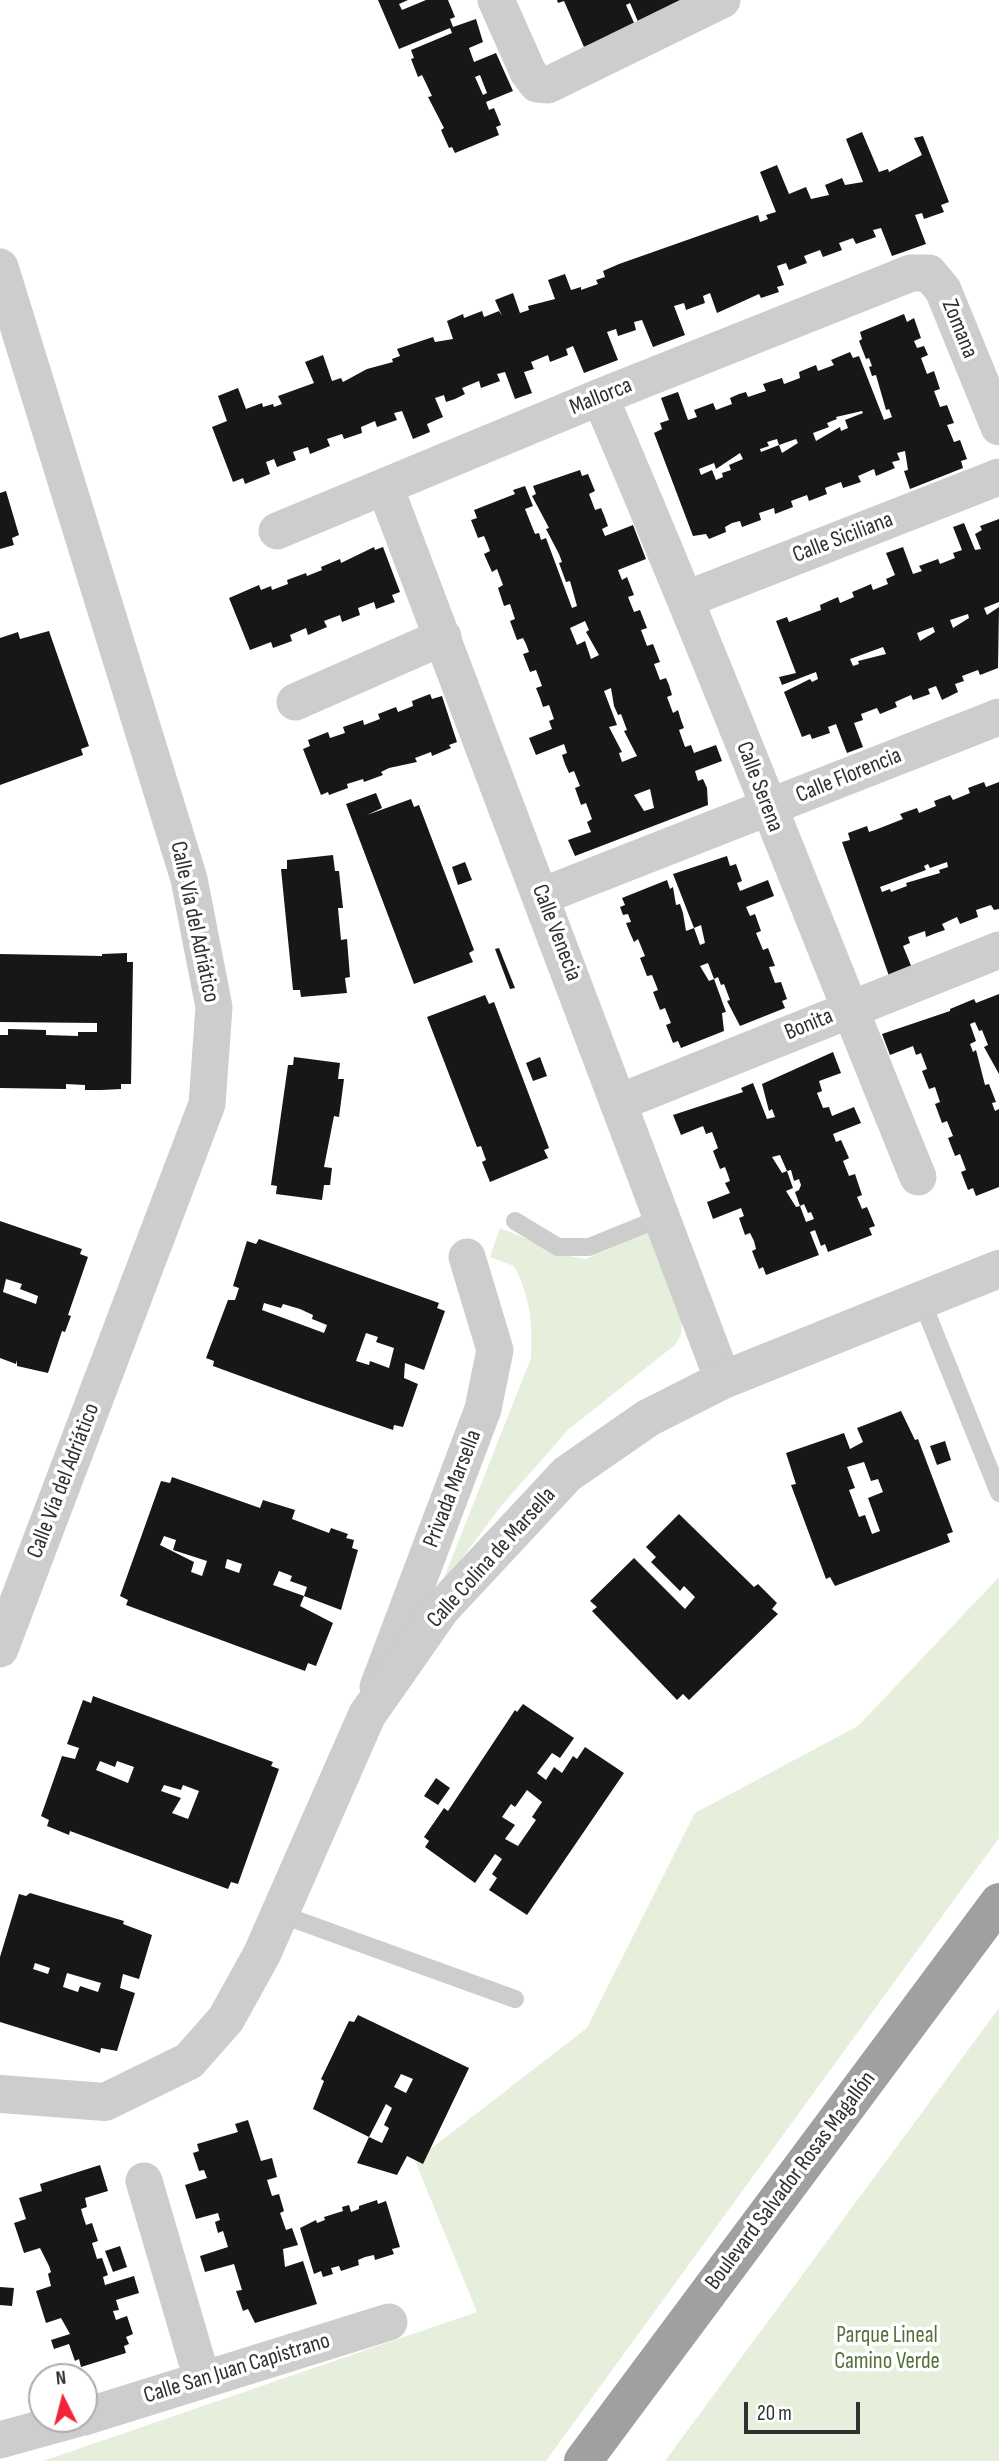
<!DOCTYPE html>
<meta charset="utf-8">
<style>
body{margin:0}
#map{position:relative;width:999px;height:2461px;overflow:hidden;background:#fff;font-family:"Sofia Sans Condensed",sans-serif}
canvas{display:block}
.north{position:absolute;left:28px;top:2363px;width:70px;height:70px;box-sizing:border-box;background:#fff;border:2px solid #acacac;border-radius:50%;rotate:354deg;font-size:19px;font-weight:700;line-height:28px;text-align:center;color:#303030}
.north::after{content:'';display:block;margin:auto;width:24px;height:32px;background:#f52337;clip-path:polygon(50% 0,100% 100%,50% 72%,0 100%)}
.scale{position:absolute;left:744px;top:2402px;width:116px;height:32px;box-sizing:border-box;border:4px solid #303030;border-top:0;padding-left:9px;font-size:21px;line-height:24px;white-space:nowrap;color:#303030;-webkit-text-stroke:5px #fff;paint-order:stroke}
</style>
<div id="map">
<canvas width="999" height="2461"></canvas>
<div class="north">N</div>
<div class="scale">20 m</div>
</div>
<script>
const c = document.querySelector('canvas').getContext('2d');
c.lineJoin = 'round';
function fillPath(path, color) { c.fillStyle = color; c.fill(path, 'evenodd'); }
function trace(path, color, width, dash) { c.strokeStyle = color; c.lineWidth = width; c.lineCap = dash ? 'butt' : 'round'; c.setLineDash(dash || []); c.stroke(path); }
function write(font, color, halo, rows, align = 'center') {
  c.font = font + ' "Sofia Sans Condensed",sans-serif'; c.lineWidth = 7; c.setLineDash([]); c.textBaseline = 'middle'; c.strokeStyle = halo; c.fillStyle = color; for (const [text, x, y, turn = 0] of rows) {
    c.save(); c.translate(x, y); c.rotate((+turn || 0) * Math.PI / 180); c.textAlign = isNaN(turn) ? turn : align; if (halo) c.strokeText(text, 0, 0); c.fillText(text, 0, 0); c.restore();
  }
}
fillPath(new Path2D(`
 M500,1228L569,1256L586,1259L648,1231L683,1318L681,1334L676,1344L568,1430L501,1506L440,1588L531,1358C533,1324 530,1296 514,1266L490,1257Z
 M999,1577V1838L546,2461H43L477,2312L415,2161L587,2028L695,1813L858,1726Z
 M999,2008V2461H665Z`), '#e6eedc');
fillPath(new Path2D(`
 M378,0H408L399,4L402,10L426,0H448L455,17L450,19L453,27L476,19L483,42L469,48L474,62L496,53L513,91L486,102L489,110L494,108L501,125L496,127L499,135L455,153L452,147L449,148L441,130L444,128L428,97L432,96L422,75L418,77L411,59L414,58L411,50L452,33L450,28L399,49ZM480,75L487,93L483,95L475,77Z
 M557,0H686L639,24L630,3L626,5L635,25L584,47L564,1L558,3Z
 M862,132L879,172L888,169L889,172L922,155L914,138L923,136L949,202L941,205L944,212L924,219L922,213L915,215L926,244L892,256L881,228L873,230L876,237L856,244L853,238L839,243L842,250L823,257L820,250L804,256L807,263L789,270L786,263L777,266L784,285L777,287L779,292L761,298L759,294L717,313L710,293L703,296L705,303L686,310L684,303L674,306L685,335L653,347L642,320L634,322L636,330L618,336L616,329L607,332L618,360L584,373L573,346L566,349L568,355L550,362L548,355L531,362L534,369L524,372L532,393L515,399L505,372L497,374L500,381L489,385L481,388L479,381L462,388L465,394L455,399L446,402L444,395L435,398L443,417L427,424L430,432L413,439L402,411L394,413L397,420L377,427L375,421L361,427L362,433L344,439L342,434L327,439L330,446L310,454L308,447L293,452L296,460L285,464L277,467L274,459L266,462L270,474L245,484L243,478L233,482L212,427L227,421L218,396L238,388L246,409L262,403L263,407L273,404L274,407L282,404L278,396L314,383L305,362L323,355L332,381L341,378L343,382L367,369L393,362L392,359L400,356L397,349L433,337L435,342L453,339L447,321L463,314L464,318L482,311L484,317L499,311L502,316L495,300L513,293L520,313L529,310L528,306L555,299L548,280L565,274L571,290L581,287V290L598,284L596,280L605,277L603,271L619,264L758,215L760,222L768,219L766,215L776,212L760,172L777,165L789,194L806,187L811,199L829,195L825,185L842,178L845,185L863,182L846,139Z
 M904,314L907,322L914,318L921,338L914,341L917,348L924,346L928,355L921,358L927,374L934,371L940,389L934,391L940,407L947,405L954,423L947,425L954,442L960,440L967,459L961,461L963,468L910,489L904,471L908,470L905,451L897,453L900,460L892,462L895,468L876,476L874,469L858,476L861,482L843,488L841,482L825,488L827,494L809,501L807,495L791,501L793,507L775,514L774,508L759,513L761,520L742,527L740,521L732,523L725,527L726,532L709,539L706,534L693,536L654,433L662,429L660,423L669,420L661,398L678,392L688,420L697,417L694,410L713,403L716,410L732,404L730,398L739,394L746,392L748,397L766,391L763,384L782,378L784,384L800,378L799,372L816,365L818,371L834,365L831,360L850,352L853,358L859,356L884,420L892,417L889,409L886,410L876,375L872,376L869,367L872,366L869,358L866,359L859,341L862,339L860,332ZM862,411L863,413L845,420L848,428L841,431L840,427L816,441L813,433L829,427L827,423L837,419L836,417ZM777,439L779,445L796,439L798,443L782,453L779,445L761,452L760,449L769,446L767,442ZM740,453L743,459L729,465L731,470L722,473L723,477L716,480L712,470L701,475L699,469L714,463L716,469Z
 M580,470L582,476L588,474L595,491L589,494L595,510L601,508L604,515L608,526L602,529L605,536L633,525L646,559L618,570L622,580L627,577L634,595L628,597L634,612L640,610L647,628L641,630L647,646L653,644L660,662L654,664L660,680L666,678L669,685L672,695L667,697L673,713L678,710L681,720L684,728L679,730L685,747L691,745L694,753L716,745L722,761L695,771L698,781L703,779L707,788L708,805L575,856L568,840L591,832L587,822L592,819L586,803L581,805L575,788L580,786L574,771L569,773L565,764L562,755L567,753L564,744L536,755L529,738L552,729L549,721L554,719L549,705L543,707L540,698L536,688L542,686L536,670L530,672L523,654L529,652L526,644L523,638L517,640L510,621L515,619L510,604L504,606L498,588L503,585L497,569L492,572L484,554L490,551L487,543L484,536L478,538L471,520L477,518L474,510L515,494L513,490L525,486L533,506L525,509L535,534L539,533L541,540L546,538L572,608L577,606L570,581L566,582L559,563L562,562L559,554L546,529L549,528L532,496L536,494L533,486ZM585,621L589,630L586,632L599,655L591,659L585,641L577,645L570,628ZM611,688L614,706L618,715L621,714L627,730L624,731L637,756L622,762L619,753L622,752L609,727L617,725L604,691ZM650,789L654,808L644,811L634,795Z
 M6,491L19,535L12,538L14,545L0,549V493Z
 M999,519V602L984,608L987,615L999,607L998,668L980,675L978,670L962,676L964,681L955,684L958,692L942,700L936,686L928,689L930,694L913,700L911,695L895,702L897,707L880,714L877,708L861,714L863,720L854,723L863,747L847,753L836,724L828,727L830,733L812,739L810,734L802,737L784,692L810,679L812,682L818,679L816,672L782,685L779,677L796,673L776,621L787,617L789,622L821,610L820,605L838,597L840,603L854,597L852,592L862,588L871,584L873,590L888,584L886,579L895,575L886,553L903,547L913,574L922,571L919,566L938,559L940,564L955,558L953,553L962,550L953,527L964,523L975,550L981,549L975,534L982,530L980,526ZM968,614L969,618L953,628L950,620ZM933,627L935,632L920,641L917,633ZM883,647L886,654L858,661L859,664L853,666L850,659Z
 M374,547L375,550L383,547L400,592L392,595L395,602L376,609L374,602L358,608L360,615L342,622L340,615L324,621L327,627L308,635L306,628L290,635L292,641L273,648L271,642L250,650L229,598L259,585L261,590L271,586L272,590L288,584L287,580L306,573L307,576L322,570L321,567L340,559L341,563Z
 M49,631L89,746L81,749L83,755L0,785V638L18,632L20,639Z
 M430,694L432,699L442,696L457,742L449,745L451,748L432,756L431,752L415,758L417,762L389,768L381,772L383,775L364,782L363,779L347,784L348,788L329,795L328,792L321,795L303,749L310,746L308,740L328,732L330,738L345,733L343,727L363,720L364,725L380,719L378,714L396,707L398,712L413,706L412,701Z
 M984,782L986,787L999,782V909L994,910L991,905L976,910L978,917L960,924L957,917L942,924L945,930L936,933L926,937L925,931L908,937L910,943L903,946L912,968L889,976L842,842L850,840L848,833L867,826L869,832L875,830L903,819L900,814L917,808L919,813L936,806L934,801L950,795L953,800L970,793L968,788ZM947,862L948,867L939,870L940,873L906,883L907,886L891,892L890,889L882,892L880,887L926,870L924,866L928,864L930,868Z
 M376,793L382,808L367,815L411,799L414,807L419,805L474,950L469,953L473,962L414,984L346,804Z
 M333,855L335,871H339L343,908H338L341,940L347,939L350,977L345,978L347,993L301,997L300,990H293L281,869H287V860Z
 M727,856L730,866L736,864L742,881L737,883L740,891L768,880L774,896L746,907L750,916L755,914L761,931L756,933L763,950L768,948L775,966L769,967L775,983L781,982L787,999L782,1001L785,1008L740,1026L727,1001L730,1000L724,984L721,985L718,977L714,979L726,1012L722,1013L724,1031L681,1048L678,1041L673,1043L666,1025L671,1023L665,1008L660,1010L653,992L658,990L652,975L647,976L640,958L645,956L638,939L634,942L630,933L626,923L631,922L628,914L623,915L620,907L625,905L622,898L667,880L670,889L673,887L676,905L680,904L683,913L686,931L694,928L700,945L705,943L701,925L694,928L673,874ZM708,963L714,979L709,981L700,966Z
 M465,862L472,880L458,885L452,867Z
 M499,948L515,988L510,989L495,949Z
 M127,953V962H133L131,1084H121V1089L101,1090H85V1085L66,1084V1089L0,1088V1035H8V1029L46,1030V1035L78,1036V1032H97V1023L0,1022V954L102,956V954Z
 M999,994V1074L984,1047L988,1045L982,1030L979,1031L975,1022L970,1024L976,1041L970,1044L973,1052L976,1050L985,1085L989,1084L996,1102L992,1103L995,1111L999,1109V1187L976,1196L973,1188L968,1190L961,1172L966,1170L960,1154L955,1156L948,1138L953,1136L947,1121L942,1123L935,1104L940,1102L935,1087L929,1089L922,1071L927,1069L921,1053L916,1055L913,1046L890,1055L882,1034L950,1011V1009L974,999L976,1003Z
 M485,995L489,1004L494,1002L549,1148L544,1150L548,1158L490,1182L482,1162L486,1160L481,1146L477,1147L427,1017Z
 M833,1052L841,1073L819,1081L822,1091L817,1093L823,1108L829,1107L832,1116L854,1107L861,1123L833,1134L836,1142L841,1140L849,1158L843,1161L849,1176L855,1174L862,1195L857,1197L862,1209L867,1207L875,1226L869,1228L872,1235L828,1252L825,1244L821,1246L815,1230L810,1232L819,1255L766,1275L763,1267L759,1269L752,1251L756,1249L754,1241L750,1233L745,1235L739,1218L744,1216L741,1208L713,1219L707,1202L730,1193L725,1183L730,1181L728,1175L725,1167L720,1169L713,1151L718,1148L712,1132L706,1134L703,1126L681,1135L673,1115L743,1092L741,1088L753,1083L767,1119L775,1117L772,1109L769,1111L762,1084ZM780,1155L787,1171L791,1170L794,1181L799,1179L801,1185L799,1190L795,1192L800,1206L796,1207L786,1191L793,1188L787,1171L782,1173L772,1157ZM804,1204L808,1213L811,1212L814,1219L806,1222L800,1206Z
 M294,1057L340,1063L338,1079H344L339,1117L334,1116L324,1167L332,1168L330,1185H324L322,1200L276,1194L277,1186L271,1185L288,1065H293Z
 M540,1057L547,1076L533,1081L526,1063Z
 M0,1221L82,1249L80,1254L88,1257L68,1315L71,1316L65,1332L62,1331L48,1373L17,1366V1360L16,1364L0,1358ZM6,1279L22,1284L20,1289L38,1296L36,1304L3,1292Z
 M259,1239L439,1303L437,1308L445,1311L424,1370L405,1363L404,1378L418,1384L403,1427L394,1425L393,1430L306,1400L213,1366L214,1361L206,1358L228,1300H235L239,1288L233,1286L247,1241L256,1244ZM264,1303L281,1308L283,1304L300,1309L313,1315L312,1319L327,1325L324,1333L262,1310ZM366,1333L378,1337L376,1342L394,1348L389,1368L370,1361L369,1365L356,1361Z
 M901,1411L915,1440L918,1439L953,1532L947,1534L950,1542L835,1586L830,1577L826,1579L791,1485L796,1484L786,1453L844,1433L850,1449L863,1442L857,1428ZM864,1462L871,1481L878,1479L883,1492L868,1498L880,1531L872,1534L865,1515L859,1517L849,1490L855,1488L847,1467Z
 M945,1441L951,1460L937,1465L930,1446Z
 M172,1477L260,1508L263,1500L295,1510L292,1519L329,1533L331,1528L348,1534L346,1538L354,1540L352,1548L358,1550L341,1610L304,1596L307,1587L290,1581L292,1576L279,1571L273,1585L304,1596L300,1606L333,1623L316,1666L308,1663L305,1671L126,1605L128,1600L120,1596L161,1481L170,1483ZM164,1536L176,1540L173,1550L207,1561L202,1576L191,1572L194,1562L160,1545ZM227,1559L242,1564L239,1573L225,1568Z
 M679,1514L754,1587L758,1584L777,1603L772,1609L778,1614L689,1700L683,1694L677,1700L592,1611L597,1607L590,1601L634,1558L685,1609L695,1597L684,1586L680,1591L651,1562L656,1557L646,1547Z
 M93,1696L273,1762L271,1766L279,1769L238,1884L231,1882L228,1889L70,1831L69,1835L47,1826L49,1820L41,1816L62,1756L75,1759L79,1748L67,1744L83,1700L91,1703ZM100,1761L115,1767L117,1761L134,1767L128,1783L96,1770ZM164,1785L181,1790L183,1785L199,1791L188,1819L172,1813L181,1798L161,1791Z
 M523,1704L574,1738L560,1758L552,1753L537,1773L546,1780L554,1767L562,1773L573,1756L577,1759L585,1747L624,1773L527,1915L489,1890L497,1878L492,1874L502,1859L495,1854L475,1883L425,1847L429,1841L424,1837L444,1808L448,1811L515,1710L517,1712ZM527,1790L542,1802L532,1817L536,1820L518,1846L505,1839L515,1825L502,1817L511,1804L515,1807Z
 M436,1778L450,1788L438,1805L424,1796Z
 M30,1893L124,1921L123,1924L152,1935L139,1979L123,1974L120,1988L135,1993L117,2051L101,2048L100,2053L0,2022V1957L19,1894L26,1896ZM35,1963L50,1968L48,1974L33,1969ZM67,1973L101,1983L98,1992L80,1986L78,1992L63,1987Z
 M358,2015L469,2068L423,2164L407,2156L397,2175L357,2163L369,2137L382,2143L389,2128L384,2125L392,2108L386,2104L369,2137L313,2109L324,2081L321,2079L349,2021L354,2022ZM401,2074L413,2079L406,2093L394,2087Z
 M248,2120L261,2161L272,2158L277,2177L267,2180L272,2196L279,2194L284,2211L280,2213L286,2230L292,2228L298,2245L283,2249L285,2267L303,2261L317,2304L255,2323L248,2309L243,2311L236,2291L242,2290L234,2264L205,2272L200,2256L228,2247L223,2231L218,2233L215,2222L220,2220L218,2213L196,2219L185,2185L207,2178L204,2170L199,2171L193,2153L199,2151L197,2144L238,2132L235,2124Z
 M100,2165L108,2191L85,2198L87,2207L81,2209L83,2216L86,2225L92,2223L98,2241L92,2243L97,2259L102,2258L108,2275L103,2277L105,2285L134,2276L139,2293L116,2300L119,2310L113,2311L116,2320L127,2316L133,2334L126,2337L129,2344L124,2346L126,2353L81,2367L79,2359L75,2361L69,2344L54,2349L51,2340L70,2334L61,2318L46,2323L40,2304L36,2291L51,2286L48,2274L51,2272L49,2266L40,2248L24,2253L14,2223L26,2219L19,2198L42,2191L40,2184Z
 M377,2200L378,2204L386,2201L400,2247L392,2249L394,2254L375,2260L374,2255L365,2257L358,2260L359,2265L341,2271L339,2266L331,2268L333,2274L323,2277L321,2271L314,2274L300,2228L316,2220L317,2223L325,2220L324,2217L343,2211L342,2207L349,2205L351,2212L359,2209V2206Z
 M120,2246L127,2267L113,2272L105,2251Z
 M0,2287L14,2288L12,2306L0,2305Z`), '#171717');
trace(new Path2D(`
 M515,1221L558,1247H589L663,1217
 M921,1299L999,1493
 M280,1914L515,1999`), '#cdcdcd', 18);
trace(new Path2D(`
 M496,0L528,72L537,84L548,85L722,0
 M0,267L189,879L214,1007L207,1104L0,1649
 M600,397C711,655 812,917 918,1177
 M385,487L723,1380
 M277,531L600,397L911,273H929L943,290L999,427
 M687,599L999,477
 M295,702L443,637
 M542,896L999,717
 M620,1102L999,950
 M378,1687L483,1409L495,1350L467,1257
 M144,2181L202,2379
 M84,2417L389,2322
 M0,2440L76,2419`), '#cdcdcd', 37);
trace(new Path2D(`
 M0,2094L105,2102L189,2061L226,2019L262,1954L367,1715L441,1609L567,1474L648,1418L723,1380L999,1269`), '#cdcdcd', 38);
trace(new Path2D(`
 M583,2461L999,1902`), '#a0a0a0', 38);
write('23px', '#303030', '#fff', [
 ["Zomana",959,329,68],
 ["Mallorca",601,397,-22],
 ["Calle Siciliana",843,538,-21],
 ["Calle Florencia",849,776,-22],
 ["Calle Serena",759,787,69],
 ["Calle Vía del Adriático",194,922,78],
 ["Calle Venecia",556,933,69],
 ["Bonita",809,1025,-22],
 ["Calle Vía del Adriático",64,1481,-69],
 ["Privada Marsella",453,1489,-69],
 ["Calle Colina de Marsella",492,1558,-48],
 ["Boulevard Salvador Rosas Magallón",791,2181,-53],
 ["Calle San Juan Capistrano",237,2369,-17]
]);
write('23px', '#537038', '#fff', [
 ["Parque Lineal",887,2336],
 ["Camino Verde",887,2362]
]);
</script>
